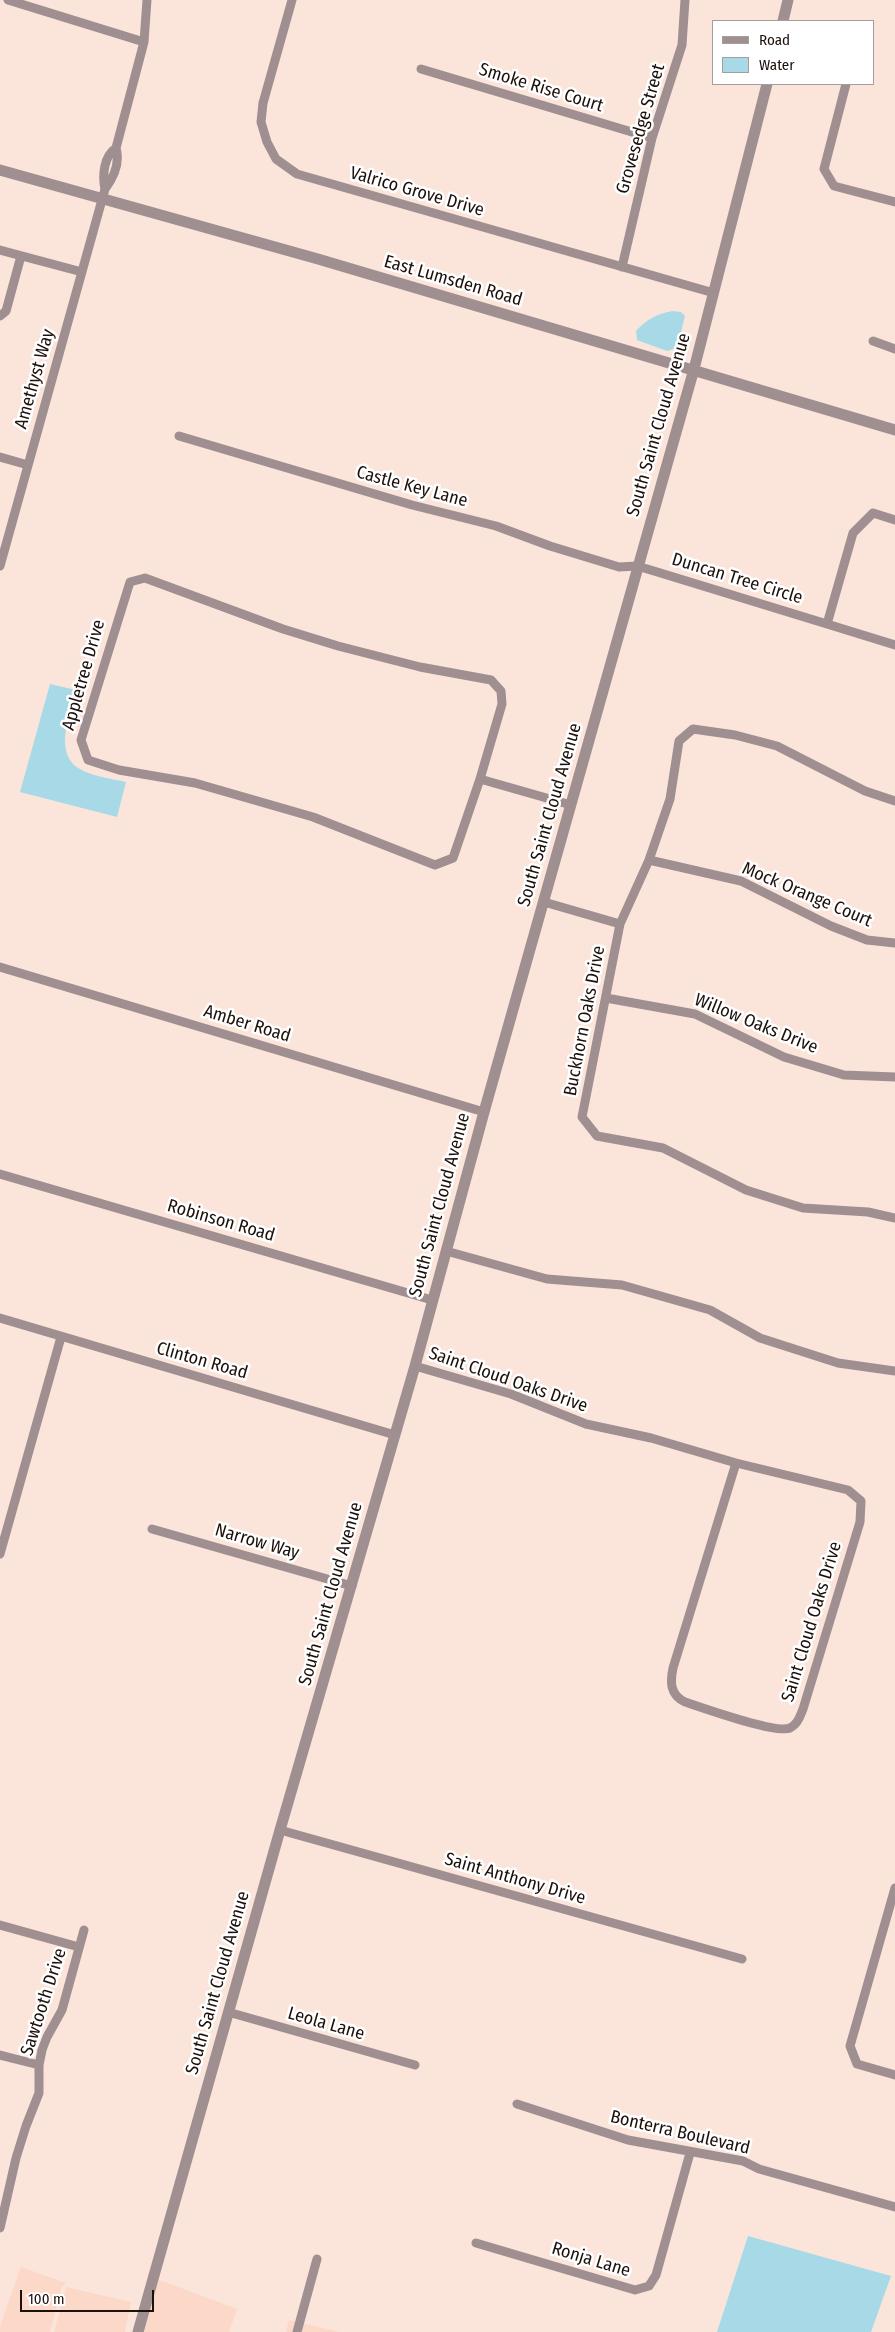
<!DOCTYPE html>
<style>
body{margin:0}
#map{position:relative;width:895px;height:2332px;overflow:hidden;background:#fbe5db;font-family:"Fira Sans Condensed",sans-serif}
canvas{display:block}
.legend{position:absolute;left:712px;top:20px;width:162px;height:65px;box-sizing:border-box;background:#fff;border:1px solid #a49f9d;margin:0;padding:6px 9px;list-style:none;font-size:15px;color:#1c100b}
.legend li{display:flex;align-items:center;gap:10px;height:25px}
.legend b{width:25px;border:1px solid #a49f9d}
.scale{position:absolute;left:20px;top:2290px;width:134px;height:22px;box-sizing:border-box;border:2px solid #1c100b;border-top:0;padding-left:6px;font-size:15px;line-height:18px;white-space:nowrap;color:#1c100b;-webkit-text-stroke:4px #fff;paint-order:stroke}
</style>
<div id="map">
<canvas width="895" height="2332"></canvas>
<ul class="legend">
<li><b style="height:6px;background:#a08f91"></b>Road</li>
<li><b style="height:14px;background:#a7d9e6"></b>Water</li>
</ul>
<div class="scale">100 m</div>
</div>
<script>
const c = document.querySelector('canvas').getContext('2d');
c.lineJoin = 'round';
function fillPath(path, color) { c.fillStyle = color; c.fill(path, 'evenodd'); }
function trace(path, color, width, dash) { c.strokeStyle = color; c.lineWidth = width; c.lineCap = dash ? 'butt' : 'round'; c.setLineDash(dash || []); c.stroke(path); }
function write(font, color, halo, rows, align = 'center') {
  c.font = font + ' "Fira Sans Condensed",sans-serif'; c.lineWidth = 5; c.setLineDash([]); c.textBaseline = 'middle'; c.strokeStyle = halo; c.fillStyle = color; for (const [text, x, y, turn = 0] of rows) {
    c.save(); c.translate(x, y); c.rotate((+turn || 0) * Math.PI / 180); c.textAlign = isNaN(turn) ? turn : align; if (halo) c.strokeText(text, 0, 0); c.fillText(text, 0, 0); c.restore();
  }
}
fillPath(new Path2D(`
 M21,2267L66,2283L62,2286L50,2332H0V2326Z
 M157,2279L237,2309L229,2332H142Z
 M66,2287L131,2302L125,2332H54Z
 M289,2320L340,2332H286Z`), '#fbd8c8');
fillPath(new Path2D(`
 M673,311L681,312L685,316L677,348L667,351L637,340L636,331C646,320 658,313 673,311Z
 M50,684L76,690C70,713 53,754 80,769C91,776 113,779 126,782L117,817L20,792Z
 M748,2236L891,2276L871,2332H717Z`), '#a7d9e6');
trace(new Path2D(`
 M8,0L144,42L147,0
 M292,0L263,103L261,122L267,142L276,159L297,174L714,293
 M421,69L652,138
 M846,84L824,169L834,186L895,202
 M116,148L144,42
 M0,250L82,272
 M622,267L652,138L682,45L685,0
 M0,316L6,311L21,256
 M873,341L895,349
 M179,436L412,505L496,526L550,546L619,567L637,566L654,571L827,624
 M0,457L28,465
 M895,520L873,513L853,533L827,624L895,645
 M0,566L105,189C114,177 120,162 116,148C104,156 102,175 105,189
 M145,578L283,629L338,646L420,667L491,680L501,691L502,704L480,779L453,858L435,865L313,817L195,783L119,770L88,760L81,740L130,582Z
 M480,779L571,805
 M895,801L865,791L777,746L735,735L693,729L679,741L670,799L649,860L620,924L582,1117L597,1136L663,1148L746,1190L803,1208L868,1212L895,1218
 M649,860L741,881L831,926L867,940L895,943
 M544,902L620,924
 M0,967L484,1112
 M606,998L695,1014L784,1057L844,1075L895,1077
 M0,1174L432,1300
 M446,1251L547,1279L622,1285L710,1310L760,1338L838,1363L895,1371
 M0,1318L395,1435
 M415,1366L511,1394L586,1424L651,1438L736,1463
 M736,1463L848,1490L861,1501L860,1522L803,1709C800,1716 798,1724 790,1728C776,1734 703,1708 685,1702C670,1695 670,1682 673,1668Z
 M152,1529L352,1586
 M0,1554L61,1337
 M280,1830L742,1959
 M895,1888L850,2046L857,2064L895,2075
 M0,1925L79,1947
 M228,2012L415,2065
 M0,2055L39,2065
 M517,2104L628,2140L743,2161L759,2169L895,2207
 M0,2228L16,2158L26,2126L39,2093V2065L42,2050L47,2037L62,2010L84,1930
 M476,2243L635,2290L649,2286L656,2275L690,2153
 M297,2332L317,2259`), '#a08f91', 9);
trace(new Path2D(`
 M783,21L788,0
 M0,170L318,259L895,430
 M138,2332L280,1830L415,1366L484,1112L694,369L767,84`), '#a08f91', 11);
write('18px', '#1c100b', '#fff', [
 ["Smoke Rise Court",541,88,17],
 ["Grovesedge Street",641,129,-74],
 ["Valrico Grove Drive",417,192,16],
 ["East Lumsden Road",453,281,16],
 ["Amethyst Way",35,379,-74],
 ["South Saint Cloud Avenue",659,425,-74],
 ["Castle Key Lane",412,487,15],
 ["Duncan Tree Circle",737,579,17],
 ["Appletree Drive",84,675,-74],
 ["South Saint Cloud Avenue",550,815,-74],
 ["Mock Orange Court",807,895,23],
 ["Buckhorn Oaks Drive",585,1021,-79],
 ["Amber Road",247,1024,17],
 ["Willow Oaks Drive",756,1024,22],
 ["South Saint Cloud Avenue",440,1205,-75],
 ["Robinson Road",221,1221,16],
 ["Clinton Road",202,1361,16],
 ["Saint Cloud Oaks Drive",508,1380,19],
 ["Narrow Way",257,1542,16],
 ["South Saint Cloud Avenue",331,1594,-74],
 ["Saint Cloud Oaks Drive",812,1622,-73],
 ["Saint Anthony Drive",515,1879,16],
 ["South Saint Cloud Avenue",218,1983,-74],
 ["Sawtooth Drive",44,2002,-72],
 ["Leola Lane",326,2024,16],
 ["Bonterra Boulevard",680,2133,13],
 ["Ronja Lane",591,2260,17]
]);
</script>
